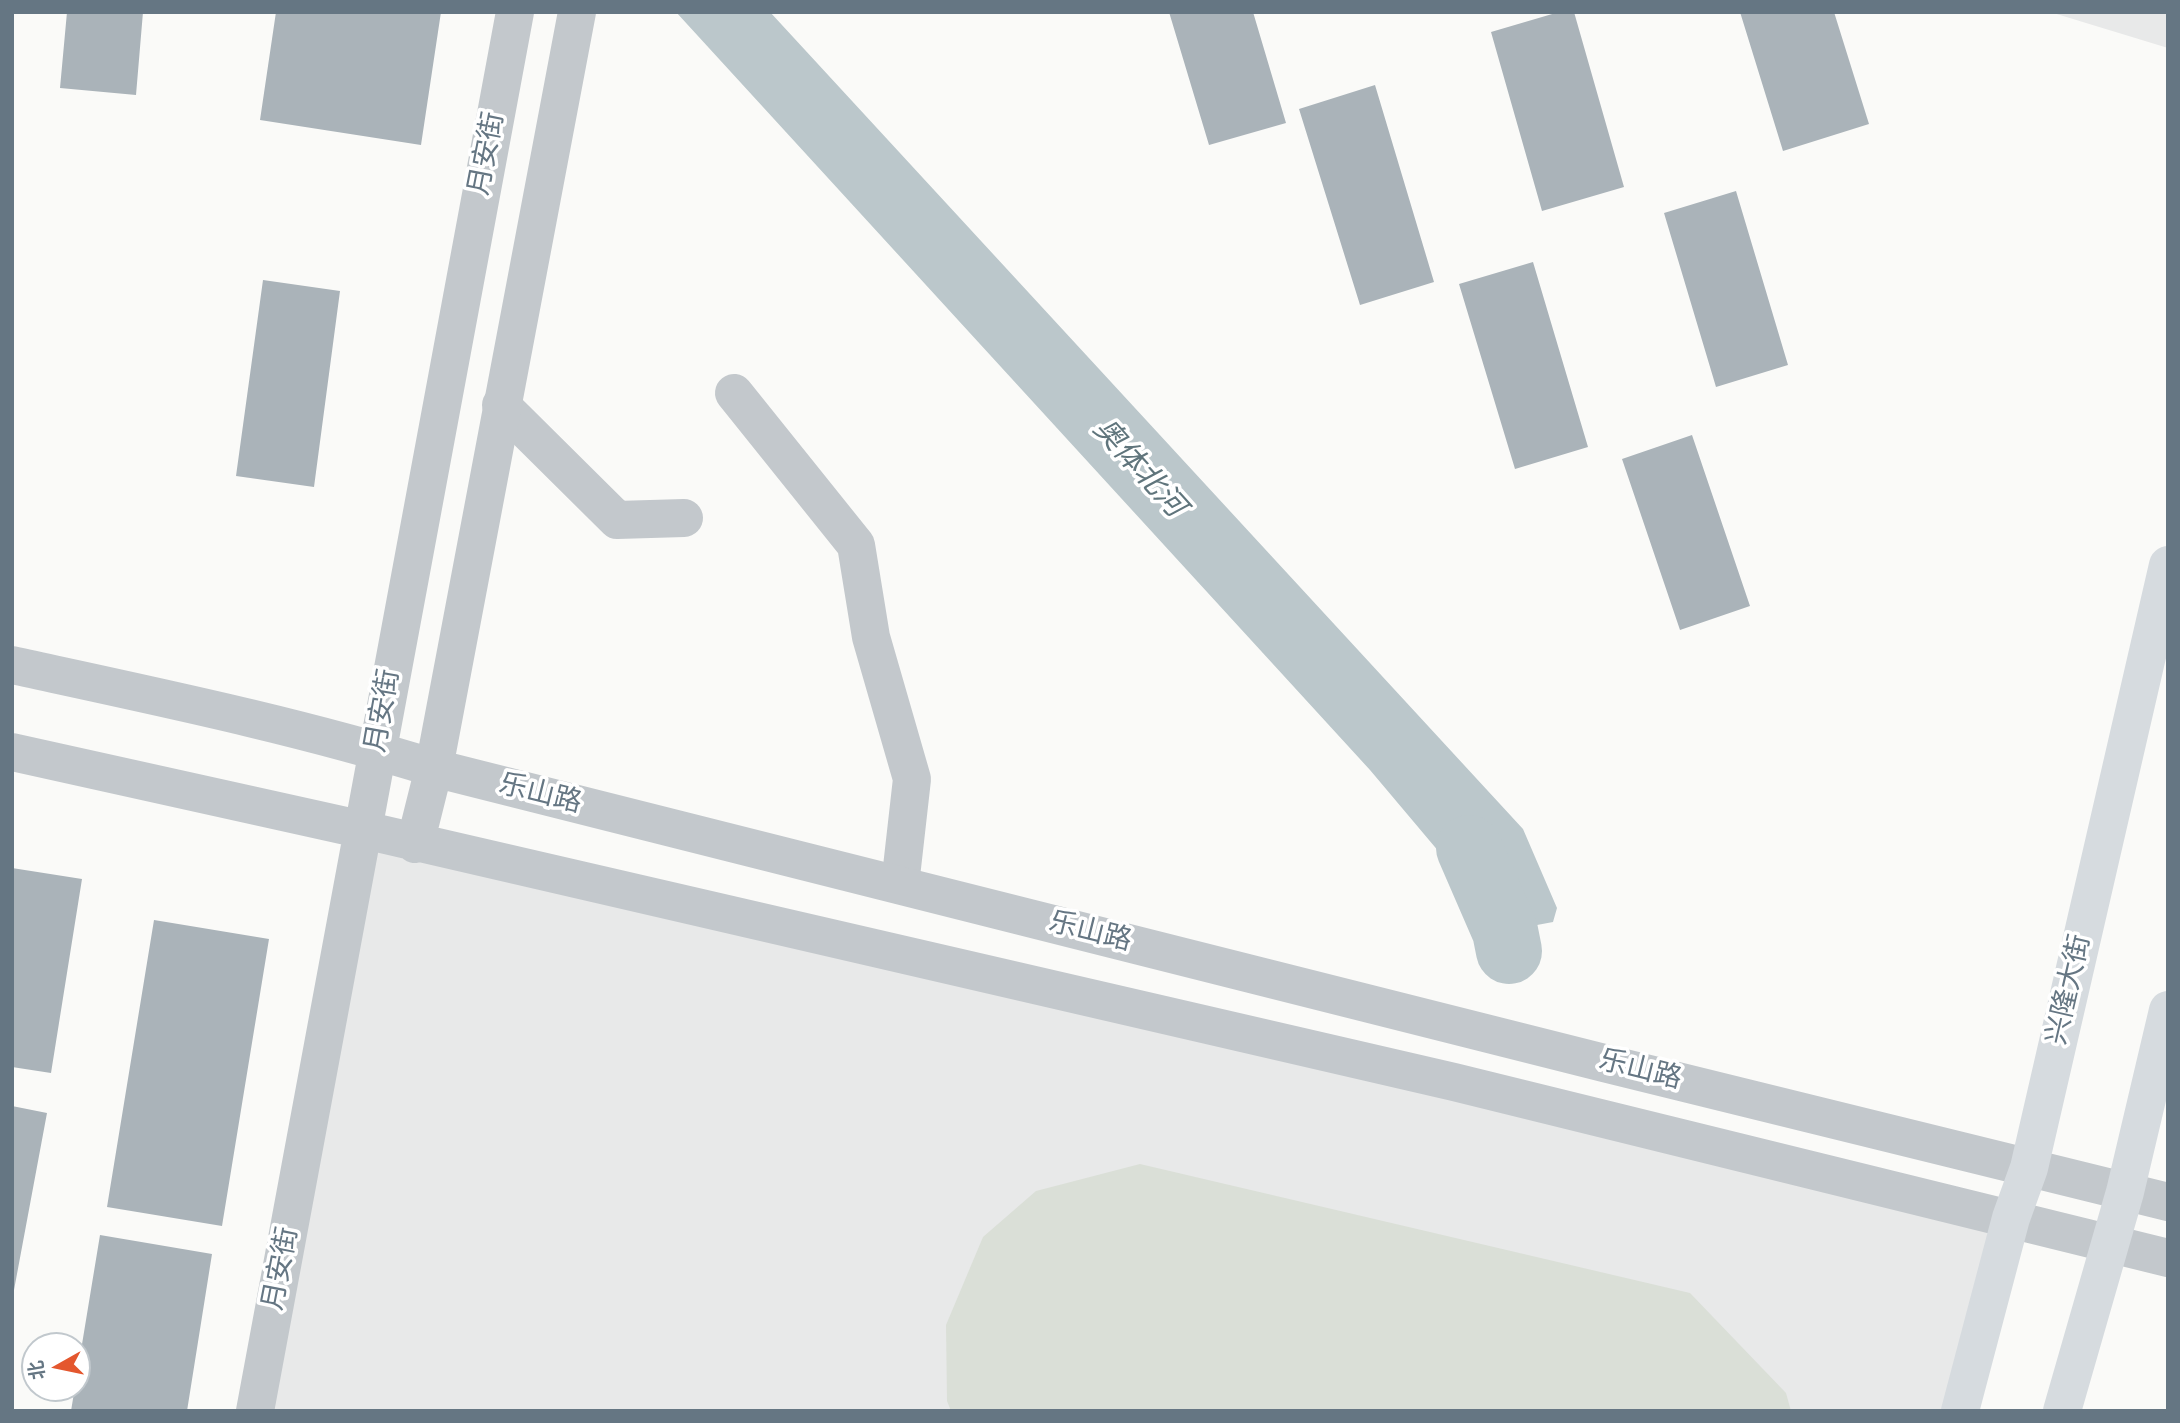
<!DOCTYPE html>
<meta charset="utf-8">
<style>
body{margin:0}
#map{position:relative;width:2180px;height:1423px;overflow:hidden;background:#fafaf8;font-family:Jost,"Noto Sans SC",sans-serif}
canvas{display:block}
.frame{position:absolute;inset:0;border:14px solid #657683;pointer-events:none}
.north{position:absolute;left:21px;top:1332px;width:70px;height:70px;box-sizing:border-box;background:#fff;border:2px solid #c1c8cd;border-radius:50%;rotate:261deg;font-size:19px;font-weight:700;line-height:28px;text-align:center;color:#657683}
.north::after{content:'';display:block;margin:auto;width:24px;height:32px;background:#e4572e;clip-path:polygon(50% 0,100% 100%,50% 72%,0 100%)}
</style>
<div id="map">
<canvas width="2180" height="1423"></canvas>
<div class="frame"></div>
<div class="north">北</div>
</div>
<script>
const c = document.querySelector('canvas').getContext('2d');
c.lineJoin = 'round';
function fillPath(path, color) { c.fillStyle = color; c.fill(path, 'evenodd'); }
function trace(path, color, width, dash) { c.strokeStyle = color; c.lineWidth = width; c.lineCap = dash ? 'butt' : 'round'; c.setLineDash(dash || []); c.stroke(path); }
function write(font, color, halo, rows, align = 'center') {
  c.font = font + ' Jost,"Noto Sans SC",sans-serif'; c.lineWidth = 7; c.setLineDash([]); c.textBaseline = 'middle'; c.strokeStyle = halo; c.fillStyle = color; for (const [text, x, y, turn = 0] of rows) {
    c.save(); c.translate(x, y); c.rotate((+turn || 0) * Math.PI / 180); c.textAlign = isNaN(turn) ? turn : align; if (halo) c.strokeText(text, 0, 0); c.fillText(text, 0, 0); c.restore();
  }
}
fillPath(new Path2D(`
 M2050,12H2168V48Z
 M364,830L2022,1221L1970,1411H255Z`), '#e8e9e9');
fillPath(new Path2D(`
 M1140,1164L1690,1293L1786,1393L1791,1411H951L947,1401L946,1325L983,1237L1036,1191Z`), '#dadfd7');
fillPath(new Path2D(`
 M676,12H770L1523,829L1557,908L1553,922L1505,931L1467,905L1445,859L1370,770Z`), '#bbc7cb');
trace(new Path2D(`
 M1469,848L1505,931L1509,951`), '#bbc7cb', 66);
fillPath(new Path2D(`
 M67,12H143L136,95L60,88Z
 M276,12H441L421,145L260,120Z
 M1169,12H1253L1286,123L1209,145Z
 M1559,12H1574L1624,187L1542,211L1491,32Z
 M1740,12H1834L1869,124L1783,151Z
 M1375,85L1434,282L1360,305L1299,109Z
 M1736,191L1788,365L1716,387L1664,213Z
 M1533,262L1588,447L1515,469L1459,284Z
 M263,280L340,291L314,487L236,476Z
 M1692,435L1750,606L1680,630L1622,459Z
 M12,868L82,879L51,1073L12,1067Z
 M154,920L269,939L222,1226L107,1207Z
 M12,1106L47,1113L14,1290H12Z
 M100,1235L212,1254L187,1411H71Z`), '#aab3b9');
trace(new Path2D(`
 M734,393L856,545L871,637L912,779L900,885
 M501,405L617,520L684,518`), '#c3c8cc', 38);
trace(new Path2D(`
 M12,665C154,696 296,725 434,768L1604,1063L2168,1202
 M12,752L364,830L1454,1082L2168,1258
 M415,844L434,768L577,12
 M255,1411L515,12`), '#c3c8cc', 38);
trace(new Path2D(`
 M1960,1411L2011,1218L2029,1168L2168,565
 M2062,1411L2125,1192L2168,1010`), '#d6dbdf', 38);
write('28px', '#657683', '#fff', [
 ["月安街",488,154,-79],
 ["月安街",384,711,-80],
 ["乐山路",540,795,14],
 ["乐山路",1090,933,14],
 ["兴隆大街",2070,990,-77],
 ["乐山路",1640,1071,14],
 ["月安街",282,1269,-79]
]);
write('italic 30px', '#60757c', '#fff', [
 ["奥体北河",1138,469,48]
]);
</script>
